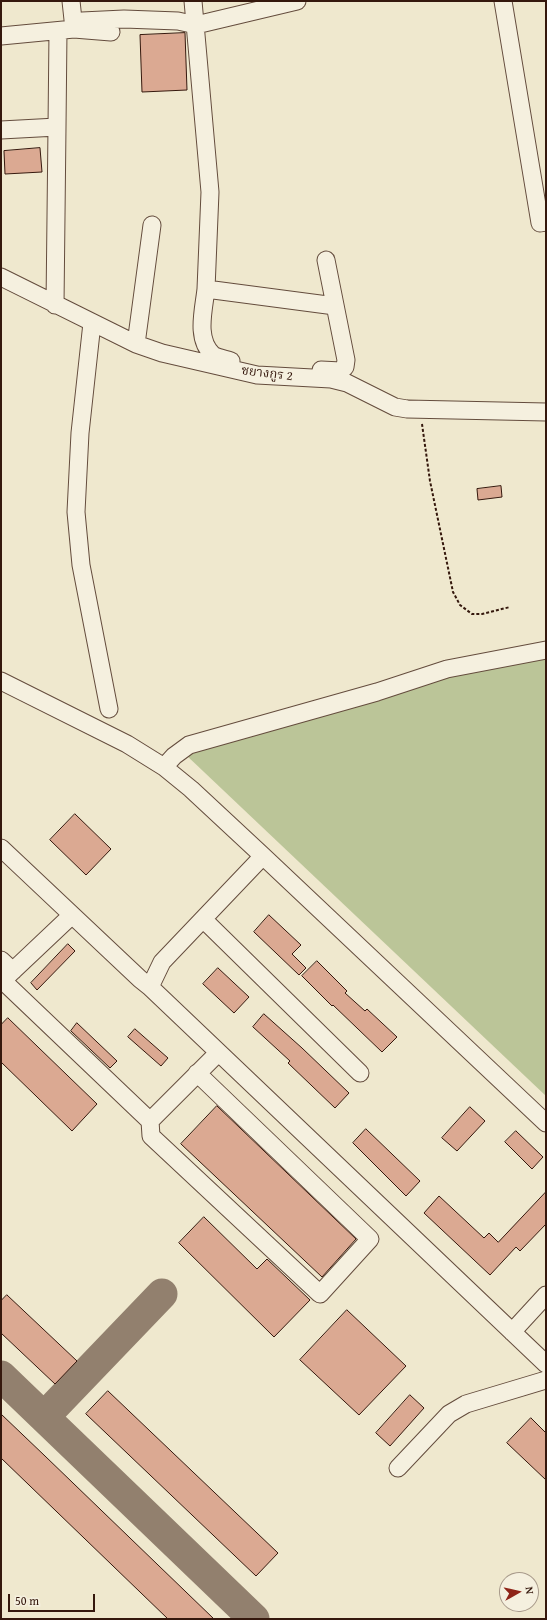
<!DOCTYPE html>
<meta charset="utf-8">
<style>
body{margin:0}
#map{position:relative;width:547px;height:1620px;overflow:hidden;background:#efe8ce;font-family:"Gentium Book Plus",serif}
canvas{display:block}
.frame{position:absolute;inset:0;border:2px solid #35180d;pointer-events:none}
.north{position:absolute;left:499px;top:1572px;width:40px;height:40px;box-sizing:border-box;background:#f5f0df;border:1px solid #a89a8b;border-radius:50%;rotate:82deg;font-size:11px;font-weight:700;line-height:16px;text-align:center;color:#35180d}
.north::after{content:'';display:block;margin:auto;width:14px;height:18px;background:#8f2418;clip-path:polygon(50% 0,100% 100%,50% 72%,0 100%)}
.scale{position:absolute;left:8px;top:1594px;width:87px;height:18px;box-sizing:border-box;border:2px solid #35180d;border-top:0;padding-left:5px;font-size:12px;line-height:14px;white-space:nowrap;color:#35180d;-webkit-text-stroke:3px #f5f0df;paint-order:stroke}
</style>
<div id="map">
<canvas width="547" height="1620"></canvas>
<div class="frame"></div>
<div class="north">N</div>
<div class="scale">50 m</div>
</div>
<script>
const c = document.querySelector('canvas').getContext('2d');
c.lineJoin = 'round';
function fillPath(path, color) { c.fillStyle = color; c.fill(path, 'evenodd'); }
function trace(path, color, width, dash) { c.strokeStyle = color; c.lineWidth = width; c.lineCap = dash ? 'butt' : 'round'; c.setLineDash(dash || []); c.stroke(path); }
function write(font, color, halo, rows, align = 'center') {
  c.font = font + ' "Gentium Book Plus","Noto Serif Thai",serif'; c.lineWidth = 3; c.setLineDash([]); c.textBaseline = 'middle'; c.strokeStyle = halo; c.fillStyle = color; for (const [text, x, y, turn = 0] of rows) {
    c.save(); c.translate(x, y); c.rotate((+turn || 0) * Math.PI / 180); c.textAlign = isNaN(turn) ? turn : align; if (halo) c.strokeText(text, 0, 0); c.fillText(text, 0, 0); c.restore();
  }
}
fillPath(new Path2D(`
 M546,654V1096L185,754L449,672Z`), '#bbc598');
trace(new Path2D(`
 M1,1376L254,1619
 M44,1417L162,1294`), '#92806e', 31);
const building = new Path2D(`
 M185,33L187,90L142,92L140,35Z
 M40,148L42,172L5,174L4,151Z
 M501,486L502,497L478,500L477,489Z
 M75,814L111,849L86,875L50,840Z
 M269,915L301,945L292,954L306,968L299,975L254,932Z
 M68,944L75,951L37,990L31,983Z
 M317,961L347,991L345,993L365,1011L367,1009L397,1037L382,1052L333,1005L332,1006L302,976Z
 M218,968L249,997L234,1013L203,984Z
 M264,1014L302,1048L349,1093L335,1108L288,1063L290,1061L253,1027Z
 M8,1018L97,1104L72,1131L1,1062V1025Z
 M77,1023L117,1061L110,1068L71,1031Z
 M135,1029L168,1058L161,1066L128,1037Z
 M217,1106L356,1239L322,1277L181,1144Z
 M470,1107L485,1121L457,1151L442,1138Z
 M366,1129L420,1181L406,1196L353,1143Z
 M516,1131L543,1157L532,1169L505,1142Z
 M546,1192V1224L520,1251L516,1247L490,1275L424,1213L439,1196L484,1238L489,1233L498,1242Z
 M204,1217L257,1269L267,1259L310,1300L274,1337L179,1243Z
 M7,1295L77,1361L55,1384L1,1333V1301Z
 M347,1310L406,1366L359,1415L300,1360Z
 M108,1391L278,1553L256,1576L86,1414Z
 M410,1395L424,1408L390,1446L376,1433Z
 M1,1414L45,1456L214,1619H168L1,1458Z
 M531,1418L546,1433V1480L507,1443Z`);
fillPath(building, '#dba992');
trace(building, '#35180d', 1);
const minor = new Path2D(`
 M71,1L74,29
 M193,1L210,192L206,289L335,306
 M503,1L540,223L546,222
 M82,21L124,19L178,21L196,25L297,1
 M1,36L74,29L111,32
 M1,130L57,127L58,31
 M1,277L136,344L162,353L257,375L331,379L347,383L395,407L407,409L546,412
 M206,289C204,309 195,339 213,355C218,358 225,359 231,361
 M55,305L57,127
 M92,323L80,433L76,512L81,565L109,709
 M136,344L152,225
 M321,370L341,371L345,367L346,360L326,260
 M1,681L127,744L164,767L191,789L263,856L546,1123
 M164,767L174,756L189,745L377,692L447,669L546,650
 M1,848L140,979L150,987
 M263,856L162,962L150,987L546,1364
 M203,919L360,1073
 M1,960L13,971
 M2,980L150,1121
 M1,982L72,915
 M197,1073L370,1239L320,1294L151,1136L150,1121L218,1053
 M512,1332L546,1295
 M398,1468L449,1414L466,1404L546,1380`);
trace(minor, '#644c3d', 19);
trace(new Path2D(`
 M422,424L430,481L453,592L460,605L472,614H482L510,607`), '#35180d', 2, [3, 2]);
trace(minor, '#f5f0df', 17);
write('13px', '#35180d', '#f5f0df', [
 ["ชยางกูร 2",267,374,7]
]);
</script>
